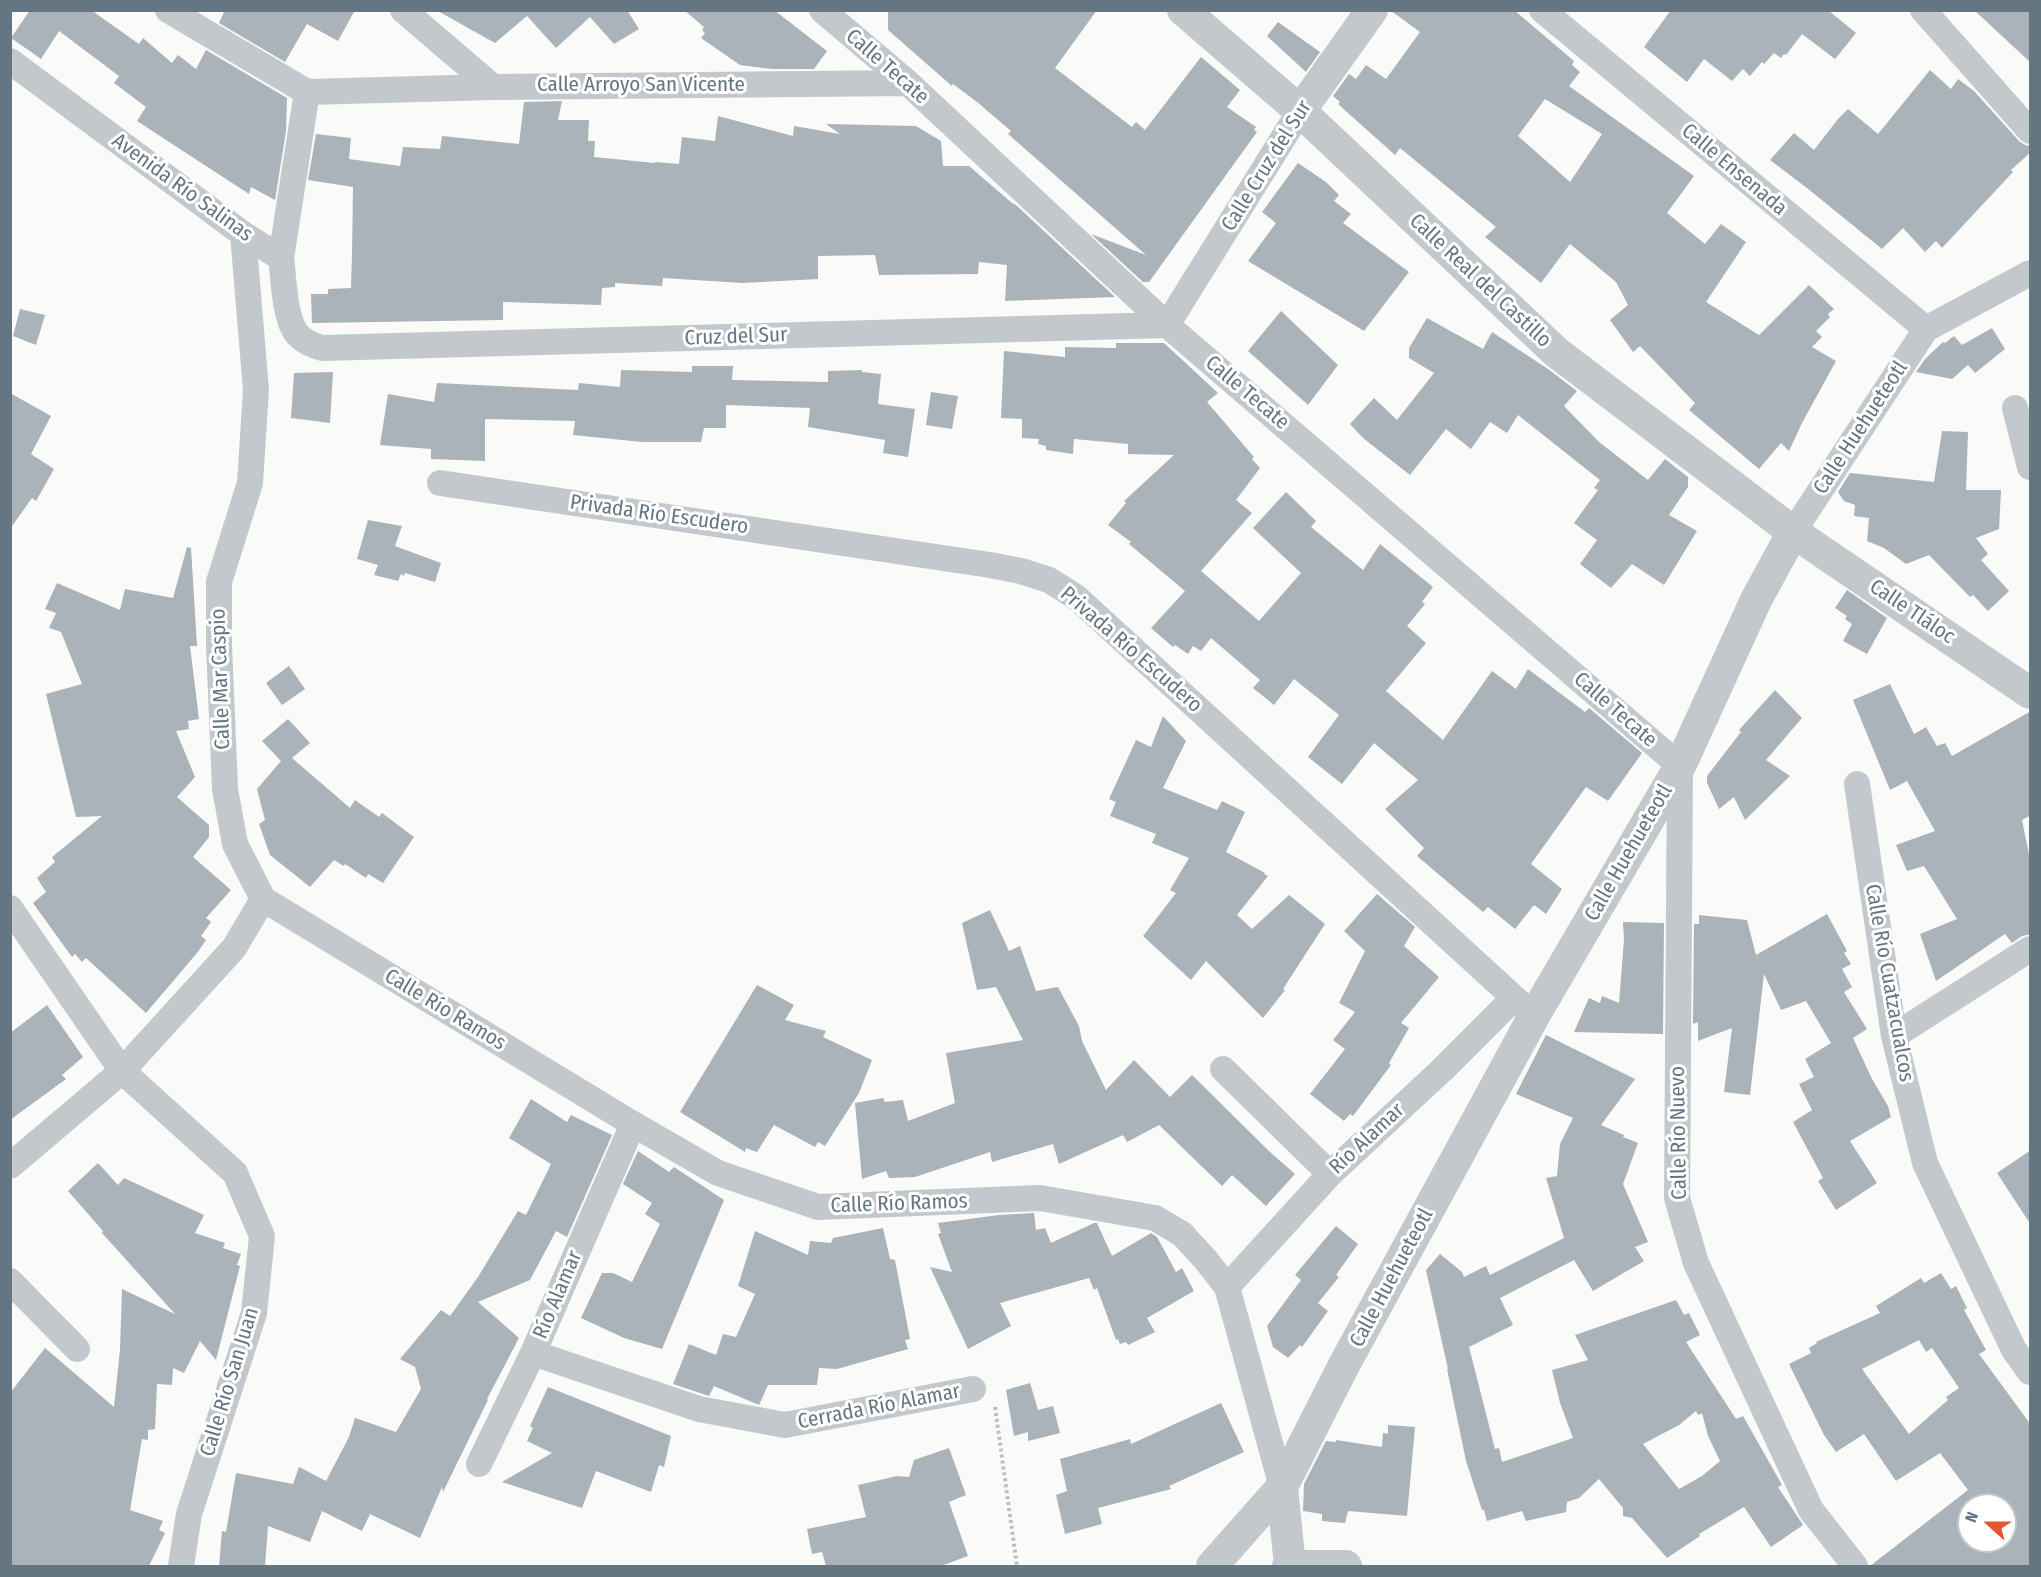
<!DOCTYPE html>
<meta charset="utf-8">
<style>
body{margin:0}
#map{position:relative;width:2041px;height:1577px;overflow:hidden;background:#fafaf8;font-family:"Fira Sans Condensed",sans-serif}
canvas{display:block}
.frame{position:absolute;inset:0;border:12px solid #657683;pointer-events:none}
.north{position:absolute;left:1957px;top:1493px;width:60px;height:60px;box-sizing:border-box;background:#fff;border:2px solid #c1c8cd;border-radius:50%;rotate:291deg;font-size:16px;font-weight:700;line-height:24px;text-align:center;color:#657683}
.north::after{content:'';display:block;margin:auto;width:21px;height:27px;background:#e4572e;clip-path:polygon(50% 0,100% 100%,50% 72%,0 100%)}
</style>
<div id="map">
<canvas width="2041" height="1577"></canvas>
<div class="frame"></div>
<div class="north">N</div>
</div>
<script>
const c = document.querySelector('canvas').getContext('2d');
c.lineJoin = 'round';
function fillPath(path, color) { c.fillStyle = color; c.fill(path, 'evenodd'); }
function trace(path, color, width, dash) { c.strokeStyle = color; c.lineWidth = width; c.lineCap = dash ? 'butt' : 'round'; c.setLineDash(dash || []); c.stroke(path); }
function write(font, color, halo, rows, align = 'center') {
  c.font = font + ' "Fira Sans Condensed",sans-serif'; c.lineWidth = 6; c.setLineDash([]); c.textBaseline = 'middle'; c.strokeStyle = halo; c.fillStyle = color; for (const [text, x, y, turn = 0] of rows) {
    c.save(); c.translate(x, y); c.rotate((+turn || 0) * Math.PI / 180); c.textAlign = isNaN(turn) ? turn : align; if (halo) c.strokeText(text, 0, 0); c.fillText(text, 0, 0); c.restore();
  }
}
fillPath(new Path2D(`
 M30,10H91L139,44L143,38L172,63L178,55L196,69L206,50L287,98L286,131L275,200L251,187L249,194L137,121L146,107L114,83L119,76L59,31L41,59L11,38Z
 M225,10H355L338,41L307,24L285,62L219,23Z
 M436,10H627L639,29L614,44L590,17L556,48L527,16L495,43Z
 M684,10H774L827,51L814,69H772L740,65L701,38L705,33L702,30L704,27Z
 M888,10H1097L1055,68L1132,127L1136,122L1145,130L1201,57L1240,90L1227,107L1256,127L1254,130L1257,132L1149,282H1143L1091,234L1146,255L1008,134L1011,131L977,102L953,84L952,86L888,30Z
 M1390,10H1514L1574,61L1572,65L1580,72L1569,86L1694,176L1667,213L1705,244L1721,224L1746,242L1706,302L1759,335L1809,285L1834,309L1828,314L1830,317L1816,331L1822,337L1812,347L1836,361L1802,423L1789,451L1781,443L1759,469L1689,410L1695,403L1640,346L1633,352L1610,320L1628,305L1616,282L1570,244L1541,283L1485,237L1496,227L1400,148L1395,155L1338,104L1340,102L1333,96L1349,74L1356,79L1366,65L1386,79L1420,32ZM1545,99L1602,134L1570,182L1518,136Z
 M1671,10L1829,11L1856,33L1835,59L1802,34L1786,55L1784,54L1781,58L1774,53L1764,64L1762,62L1750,76L1743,69L1732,81L1704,59L1687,82L1644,47Z
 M1974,10H2031V63Z
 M1278,22L1320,52L1306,72L1267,36Z
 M1930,70L1951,89L1958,79L1974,91L2019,141L2025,145L2030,146L2031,152L2011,170L2013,172L1942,248L1936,241L1925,252L1903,228L1882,249L1807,188L1770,160L1794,133L1814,150L1838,119L1848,109L1878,134Z
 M562,101L558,120H589L588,141H595L594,157L655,163V162L679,164L682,137L715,141L718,116L793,136L794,126L840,134L826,124L916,126L941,141L943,166H969L1012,203L1016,205L1115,297L1005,301L1007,265L979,262L978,274L879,275L875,255L818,256V279L743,283L663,278L662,286L615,283V287L602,288L601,305L503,302V320L312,323L311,294H328V289L351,288L352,255L353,187L308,180L316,134L351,138L349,159L400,166L403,147L440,149L442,136L519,144L524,102Z
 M1298,163L1326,182L1339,195L1334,201L1351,214L1343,223L1409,272L1364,331L1248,261L1276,223L1262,212Z
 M20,309L45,315L36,345L13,336Z
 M1281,311L1338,365L1308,405L1248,351Z
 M1427,318L1483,349L1492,332L1548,369L1577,391L1564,406L1599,442L1648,480L1665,459L1688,477V487L1669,515L1697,531L1664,585L1632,564L1611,588L1580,564L1597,540L1574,523L1598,490L1594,488L1600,480L1518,415L1507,433L1490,422L1471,449L1446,429L1410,475L1363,438L1350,424L1374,398L1397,420L1434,373L1409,358V348Z
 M1992,328L2005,349L1975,373L1968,365L1952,379L1916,372L1925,359L1943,342L1945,343L1954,336L1962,345Z
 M1116,343H1164L1218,393L1207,402L1254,457L1252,459L1260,468L1236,500L1252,513L1201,571L1259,621L1301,573L1253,528L1286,492L1316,521L1311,527L1363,570L1380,544L1433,587L1422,602L1425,604L1407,626L1426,643L1386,691L1443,740L1492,671L1516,689L1528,669L1585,712L1589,708L1642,753L1608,801L1586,787L1531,864L1562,889L1546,914L1534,905L1515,929L1488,907L1483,912L1417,856L1424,848L1385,809L1418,780L1374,743L1342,784L1308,757L1339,715L1294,679L1274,705L1253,688L1260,680L1211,638L1201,651L1193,646L1188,654L1175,645L1173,647L1151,628L1185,591L1129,544L1131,542L1108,525L1126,503L1124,501L1174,455L1128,454V444L1074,439L1073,454L1046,450V446L1038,444L1039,439L1022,438V419L1001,418L1004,351L1065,357V347L1116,348Z
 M692,366H733L732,380L828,382V371L862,370V372L881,374L878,404L915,409L908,457L883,453L885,440L808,427L810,408L726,405V428H704L701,442H642L573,435L575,421L485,419V461L431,459V449L380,445L388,394L434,402L437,383L578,390L579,383L620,387L621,370L692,372Z
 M333,372L330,423L291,418L294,373Z
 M931,392L958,396L952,429L926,425Z
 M10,393L51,416L31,454L54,469L36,501L32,498L10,529Z
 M1942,431L1968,432L1966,490H2001L1999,529L1976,538L1988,554L1981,560L2009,591L1988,611L1973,595L1970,597L1929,555L1906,564L1884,548L1867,541L1869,518L1854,516L1855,505L1844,501L1838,492L1850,473L1934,482Z
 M368,520L402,526L395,546L441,563L435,582L405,573L404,576L401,574L398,581L374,575L378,565L357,559Z
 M187,547L191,548L197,646H190L199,719L188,721L189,729L176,731L195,777L177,797L209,825V837L193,857L231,890L206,918L211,922L201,936L206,940L197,953L146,1013L86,958L82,962L75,954L72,957L33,903L46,892L37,878L55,862L52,857L102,816L76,817L46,694L82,684L61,632L49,628L56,613L45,609L57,583L120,610L125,589L173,598Z
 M1847,590L1887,618L1867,654L1843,641L1852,624L1845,619L1847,616L1835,608Z
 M289,666L305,689L282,705L266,683Z
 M1890,684L1914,734L1926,727L1937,746L1945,743L1952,756L2031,711V815L2022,820L2031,864V934L2022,936L2012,943L2005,934L1936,981L1920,934L1957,919L1924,866L1907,871L1896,845L1935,831L1907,781L1890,790L1853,700Z
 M1775,690L1802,718L1766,760L1790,776L1745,820L1734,797L1719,809L1707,783V776L1741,732L1739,730Z
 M1163,716L1186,741L1163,788L1217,810L1222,801L1245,812L1226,852L1265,873L1264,874L1268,876L1237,915L1252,929L1289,895L1325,924L1283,989L1285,990L1263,1018L1206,961L1191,980L1143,936L1176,893L1170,890L1189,858L1152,843L1156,834L1110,816L1116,802L1109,799L1136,740L1151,747Z
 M288,719L310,743L292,758L350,808L355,800L379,817L382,813L414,837L383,883L368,874L366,878L345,864L344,866L334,860L310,887L270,855L259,824L265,820L257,789L281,761L262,741Z
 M1377,894L1415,927L1404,946L1439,977L1401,1023L1409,1028L1389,1063L1391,1065L1353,1116L1350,1114L1344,1121L1310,1094L1345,1049L1333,1040L1355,1012L1339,1003L1365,951L1344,931Z
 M990,910L1009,951L1020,946L1036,991L1058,987L1079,1026L1082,1041L1106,1090L1134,1060L1170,1097L1192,1075L1270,1152L1295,1174L1266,1206L1232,1175L1222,1186L1159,1125L1127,1142L1123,1135L1059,1164L1053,1144L992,1162L990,1152L915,1177L889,1178L886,1171L862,1179L855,1103L883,1098L885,1102L903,1100L908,1121L955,1103L946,1053L1023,1040L996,987L977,990L962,923Z
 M1827,914L1847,951L1844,953L1851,964L1842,969L1852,987L1844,992L1867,1029L1853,1038L1872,1079L1888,1106L1891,1117L1850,1141L1877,1183L1836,1210L1818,1181L1823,1178L1793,1122L1812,1110L1799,1084L1814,1077L1805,1059L1831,1043L1806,1001L1781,1010L1764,974L1750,1095L1724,1092L1732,1028L1698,1041V1022L1693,1024L1694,924H1699V915L1747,920L1756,955Z
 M1623,922L1664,923L1663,1034L1574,1032L1589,998L1600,1003L1602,996L1619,1003L1624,940Z
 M757,985L794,1005L785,1020L826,1031L823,1037L872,1060L859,1093L825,1146L818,1142L815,1147L774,1125L757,1152L746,1148L745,1152L680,1112Z
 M47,1005L83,1057L62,1075L66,1079L10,1120V1033Z
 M1546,1035L1635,1079L1601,1125L1624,1135L1623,1137L1638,1143L1623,1184L1648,1242L1635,1247L1644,1261L1593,1291L1574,1260L1500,1298L1513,1325L1469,1347L1495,1449L1499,1448L1502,1462L1573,1438L1560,1403L1552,1370L1588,1360L1575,1335L1676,1300L1684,1315L1689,1313L1700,1335L1686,1342L1736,1419L1743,1416L1782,1485L1778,1487L1803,1525L1771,1547L1744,1507L1699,1534L1700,1536L1667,1558L1632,1518L1623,1516V1508L1599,1479L1579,1498L1567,1502L1566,1512L1526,1521L1522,1511L1487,1521L1484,1510H1482L1466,1461L1447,1369H1448L1426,1270L1440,1254L1462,1272L1464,1277L1486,1266L1490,1275L1564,1238L1546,1178L1557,1176L1560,1144L1573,1118L1516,1094ZM1696,1411L1698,1415L1702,1413L1708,1436L1720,1461L1702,1476L1679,1489L1643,1444L1679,1425Z
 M531,1099L567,1122L571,1115L612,1135L567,1237L556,1231L530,1280L478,1302L519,1338L487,1399L488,1400L443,1492L442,1487L420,1538L370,1514L362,1531L322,1511L310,1542L268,1526L265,1566H219L222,1531L226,1532L236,1473L293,1484L299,1467L326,1481L349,1437L355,1418L396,1432L421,1389L415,1367L400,1359L441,1310L450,1316L478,1277L518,1211L526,1215L551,1164L509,1138Z
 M2031,1150V1225L1997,1173Z
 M638,1151L669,1172L674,1167L724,1200L662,1349L624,1338L581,1318L602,1273H613L632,1282L660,1224L645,1214L652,1203L623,1184Z
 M98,1163L118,1185L124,1178L204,1215L195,1233L225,1243L223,1248L241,1254L237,1265L240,1266L216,1360L200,1341L184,1373L173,1368L172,1385L157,1384L155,1429L148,1430V1440L142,1439L130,1510L163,1521L159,1530L165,1533L149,1566H10V1393L45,1348L114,1407L120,1350L122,1289L175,1314L102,1233L103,1231L68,1191Z
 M1034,1213L1036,1230L1045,1228L1051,1243L1094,1223H1097L1112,1256L1151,1233L1157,1237L1176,1272L1182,1268L1194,1291L1147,1318L1155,1332L1128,1345L1126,1342L1120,1344L1118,1339L1116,1340L1097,1288L1094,1290L1089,1278L1000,1303L1011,1326L968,1349L930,1267L952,1272L938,1234L941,1233L938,1223L999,1215Z
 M1336,1226L1358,1244L1336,1275L1339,1277L1318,1303L1328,1311L1302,1347L1300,1345L1288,1358L1273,1347L1267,1326L1301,1280L1295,1275Z
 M883,1228L890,1259L895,1260L910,1339L905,1340L908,1349L837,1369L819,1368L817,1385H768L759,1405L714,1386L709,1396L673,1384L689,1344L716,1355L723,1334L736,1337L755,1294L738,1286L755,1231L808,1255L810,1241L831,1243L833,1238Z
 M1941,1273L1951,1289L1956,1286L1967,1308L1964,1310L1986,1350L1979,1354L2031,1425V1566H1870L1968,1490L1940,1453L1896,1481L1864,1434L1836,1452L1824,1435L1789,1364L1811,1353L1809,1348L1817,1343L1816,1342L1880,1313L1876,1306L1921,1278L1924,1283ZM1919,1340L1926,1352L1932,1348L1959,1388L1946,1397L1948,1400L1909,1434L1862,1369ZM1969,1505H2005V1541H1969Z
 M1030,1383L1038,1410L1053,1406L1060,1433L1028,1441V1432L1014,1436L1006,1390Z
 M548,1387L671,1436L664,1467L659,1465L651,1492L596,1471L582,1508L502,1482L552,1453L527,1441L533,1428L530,1426Z
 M1221,1403L1244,1452L1169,1486L1171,1489L1098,1508L1102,1524L1065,1534L1056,1495L1067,1491L1060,1459L1130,1439L1131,1444Z
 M1388,1425L1415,1427L1407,1516L1348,1511L1345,1523L1322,1521V1514L1303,1511L1304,1484L1326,1441L1336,1442V1440L1382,1447L1383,1433L1388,1434Z
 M949,1448L966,1495L949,1502L968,1556L941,1566H826L822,1552L812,1554L807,1529L866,1517L858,1485L897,1476L909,1477L914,1460Z`), '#aab3b9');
trace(new Path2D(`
 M995,1407L1017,1566`), '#bbbfc2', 4, [3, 3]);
trace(new Path2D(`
 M168,10L307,92
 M403,10L493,87
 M822,10L908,83L1167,325L1680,766L1677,1198L1696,1263L1811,1510L1855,1566
 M1542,10L1926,329
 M1923,10L2030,131
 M10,61L243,234L281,258C284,279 284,318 297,334C304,342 313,345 322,348L1167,325L1300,111
 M307,92L493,87L908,83
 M281,258L307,92
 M2015,408L2030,467
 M440,483L990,565L1021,571L1049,580L1076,597L1534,1016
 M1793,532L1926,329L2030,273
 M1857,784L1894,1036L1925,1163L2014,1350L2030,1372
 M263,899L633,1124L718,1173L818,1207L1040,1198L1155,1218L1182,1234L1205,1259L1227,1287L1282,1487
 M10,908L122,1071L235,1173L262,1236L254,1313L189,1514L181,1566
 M1894,1036L2030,949
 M1223,1069L1330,1174
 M10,1166L122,1071L234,948L263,899L235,844L225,789L219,645V582L250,483L256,390L243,234
 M10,1281L77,1349
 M1227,1287L1330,1174L1443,1069L1514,998
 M533,1353L699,1409L785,1425L973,1389
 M479,1464L533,1353L633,1124`), '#c3c8cc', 26);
trace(new Path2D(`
 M1183,10L1300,111L1556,352L1793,532L2030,693
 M1300,111L1372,10
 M1282,1487L1290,1566
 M1212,1566L1282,1487L1344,1365L1534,1016L1680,766L1756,600L1793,532
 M1288,1566H1346`), '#c3c8cc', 32);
write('21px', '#657683', '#fff', [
 ["Calle Tecate",887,67,41],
 ["Calle Arroyo San Vicente",641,85],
 ["Calle Cruz del Sur",1267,166,-58],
 ["Calle Ensenada",1734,170,40],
 ["Avenida Río Salinas",182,188,36],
 ["Calle Real del Castillo",1480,281,43],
 ["Cruz del Sur",736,337,-2],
 ["Calle Tecate",1247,393,40],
 ["Calle Huehueteotl",1861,428,-57],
 ["Privada Río Escudero",659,515,8],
 ["Calle Tláloc",1912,612,34],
 ["Privada Río Escudero",1131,650,41],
 ["Calle Mar Caspio",221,679,-92],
 ["Calle Tecate",1615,710,41],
 ["Calle Huehueteotl",1629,853,-60],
 ["Calle Río Cuatzacualcos",1889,983,80],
 ["Calle Río Ramos",445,1010,31],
 ["Calle Río Nuevo",1679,1133,-91],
 ["Río Alamar",1367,1139,-43],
 ["Calle Río Ramos",899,1204,-2],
 ["Calle Huehueteotl",1392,1278,-62],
 ["Río Alamar",558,1295,-67],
 ["Calle Río San Juan",230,1382,-73],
 ["Cerrada Río Alamar",879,1407,-11]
]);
</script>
